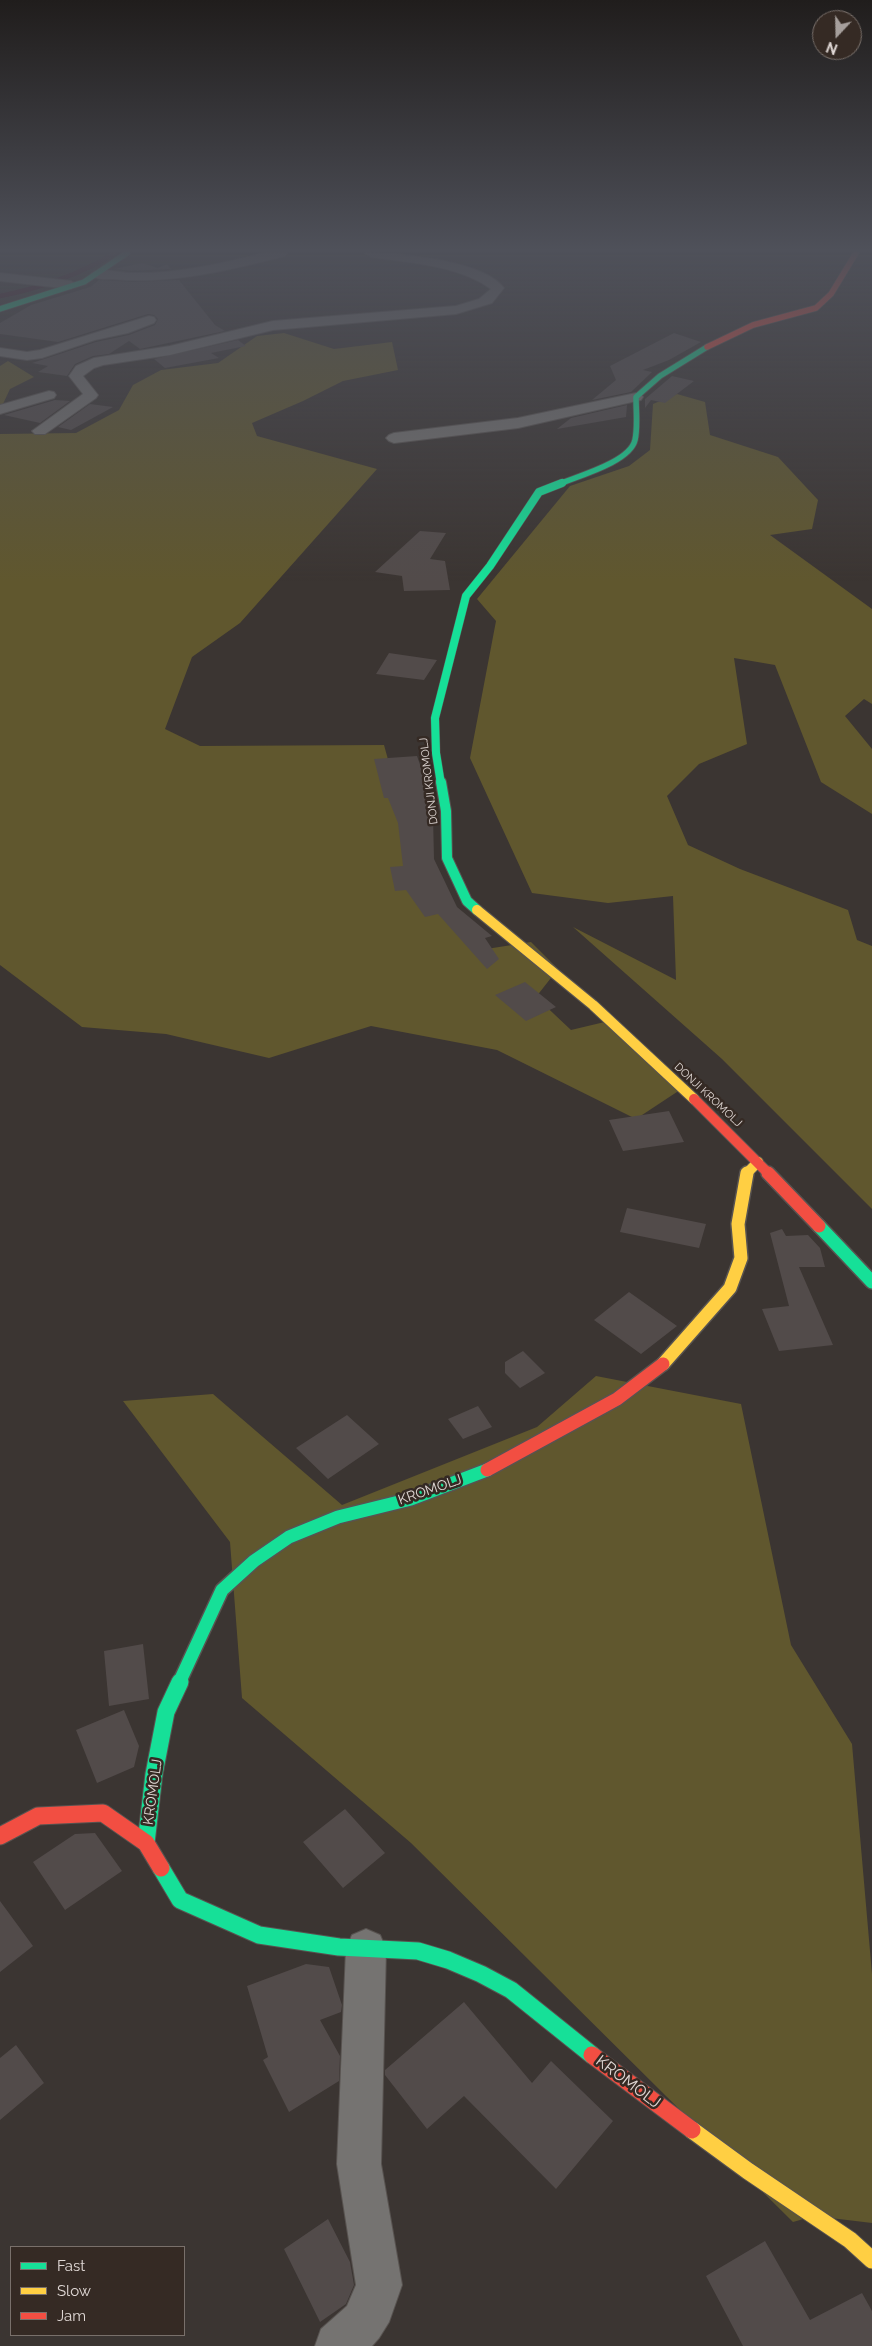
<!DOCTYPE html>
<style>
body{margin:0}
#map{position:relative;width:872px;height:2346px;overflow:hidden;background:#3b3532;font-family:Raleway,sans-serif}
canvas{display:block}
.legend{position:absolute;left:10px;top:2246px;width:175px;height:90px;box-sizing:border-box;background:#352a24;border:1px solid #79706b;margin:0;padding:6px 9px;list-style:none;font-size:15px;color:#e0d8d5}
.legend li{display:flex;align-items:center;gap:10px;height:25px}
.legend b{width:25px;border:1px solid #79706b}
.north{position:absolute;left:812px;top:10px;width:50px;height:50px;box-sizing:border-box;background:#352a24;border:1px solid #79706b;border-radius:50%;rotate:201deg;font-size:14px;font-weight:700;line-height:20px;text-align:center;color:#e0d8d5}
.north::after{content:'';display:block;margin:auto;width:18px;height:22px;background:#a69f9c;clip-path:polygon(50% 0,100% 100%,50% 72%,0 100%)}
</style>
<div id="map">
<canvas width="872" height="2346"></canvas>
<ul class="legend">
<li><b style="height:6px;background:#16e098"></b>Fast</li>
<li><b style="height:6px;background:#ffcf43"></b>Slow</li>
<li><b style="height:6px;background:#f24e42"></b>Jam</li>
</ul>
<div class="north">N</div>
</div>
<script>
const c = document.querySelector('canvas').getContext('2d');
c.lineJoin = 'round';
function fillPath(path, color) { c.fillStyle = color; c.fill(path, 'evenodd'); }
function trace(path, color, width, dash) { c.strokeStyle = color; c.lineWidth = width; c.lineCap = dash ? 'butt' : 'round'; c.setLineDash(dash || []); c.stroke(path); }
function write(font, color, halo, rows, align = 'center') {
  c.font = font + ' Raleway,sans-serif'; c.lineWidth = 5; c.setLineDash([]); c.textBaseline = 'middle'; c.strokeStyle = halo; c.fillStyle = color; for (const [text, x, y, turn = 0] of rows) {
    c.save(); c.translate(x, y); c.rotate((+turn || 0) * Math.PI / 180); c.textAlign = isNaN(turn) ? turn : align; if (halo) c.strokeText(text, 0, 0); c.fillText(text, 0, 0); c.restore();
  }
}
fillPath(new Path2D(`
 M284,333L334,349L392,342L398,370L343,381L303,401L252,423L257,436L377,469L240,623L192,657L165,729L200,746L384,745L402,810L480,950L531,942L558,969L536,997L571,1030L613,1020L686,1086L636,1119L497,1050L371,1026L269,1058L166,1034L82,1027L0,965V434L76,433L119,410L133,385L161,370L218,363L257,336Z
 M8,361L34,377L10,389L3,404L0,405V366Z
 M677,394L705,402L710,435L778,457L818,500L812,529L770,535L872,609V704L864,699L845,716L872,749V814L821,782L775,665L734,658L747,744L699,764L667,796L688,845L740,869L848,910L857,940L872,946V1209L722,1059L573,927L676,980L673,896L608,903L532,893L470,758L496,621L477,599L570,486L629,466L650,450L653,404Z
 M596,1376L741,1404L791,1645L852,1744L872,1974V2223L814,2216L793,2222L411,1843L242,1698L230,1542L123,1401L213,1394L342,1505L537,1427Z`), '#60572e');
trace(new Path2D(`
 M0,296C41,288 79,275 115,253`), '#3e0d21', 4.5);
fillPath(new Path2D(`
 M142,263L158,268L167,264L171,269L131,271L114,269Z
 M99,280L134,282L179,280L215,325L225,331L140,349L129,341L109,354L93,356L75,364L67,376L38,372L48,366L32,363L96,342L129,335L155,325L158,319L154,315L148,314L58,342L0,334V323L31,305L90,287Z
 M674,333L701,342L669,360L643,370L652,372L631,392L592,400L616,380L610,366Z
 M238,340L246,346L211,353L219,358L165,368L154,359Z
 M672,376L694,381L665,403L651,400L645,408V399Z
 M55,400L70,401L40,423L4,415Z
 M90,404L113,407L71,430L58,427Z
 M627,405L626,417L557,429L571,418Z
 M420,531L446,533L430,559L445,561L450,590L404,591L402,576L375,572Z
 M389,653L437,660L424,680L376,674Z
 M417,756L430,793H424L433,816L434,859L457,907L492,936L485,938L499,959L487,969L438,914L425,917L406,890L395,891L390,867L403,866L398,823L388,798H384L374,759Z
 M525,982L556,1007L526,1021L495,995Z
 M669,1111L684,1142L623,1151L609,1120Z
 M627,1208L706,1224L699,1248L620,1232Z
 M782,1229L786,1236L808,1235L820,1248L825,1267H799L833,1345L779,1351L762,1309L789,1306L770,1233Z
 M629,1292L677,1326L641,1354L594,1320Z
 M523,1351L545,1373L520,1388L505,1373V1362Z
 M478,1406L492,1427L463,1439L448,1419Z
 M347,1415L379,1444L328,1479L296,1448Z
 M143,1644L149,1699L109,1706L104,1651Z
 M124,1710L139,1746L134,1767L97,1783L76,1730Z
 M345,1809L385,1853L343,1888L303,1842Z
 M95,1833L122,1871L65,1910L33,1862L75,1834Z
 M0,1901L33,1946L0,1972Z
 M306,1964L329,1967L342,2005L341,2012L320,2020L340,2056L339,2081L289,2112L263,2060L268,2057L247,1986Z
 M464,2002L532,2083L551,2061L613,2121L556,2189L464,2096L427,2129L385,2075V2070Z
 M16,2045L44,2083L0,2120V2058Z
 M328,2219L350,2262L354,2285L346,2304L320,2322L284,2249Z
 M765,2241L810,2320L862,2293L872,2311V2346H743L706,2276Z`), '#524b4a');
const street = new Path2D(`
 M264,253H287L285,256C229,270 171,285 112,279C105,279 95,280 91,274C97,266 121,273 131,273C176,274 220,264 264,253Z
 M365,253C398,253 483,260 504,288L492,303L456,314L273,330L170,355L103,365L94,368L83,376L98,395L96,398L45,434H35L32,431L83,394L69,376L76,366L94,358L170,346L273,321L456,306L479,299L491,289C458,265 411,263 371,257Z
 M0,273L71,281L77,285L71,289L0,281Z
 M149,316L154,317L156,320L154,323L128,333L95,340L42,358L27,360L0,356V348L27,352L40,350Z
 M49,391L54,392L56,395L54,398L0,414V405Z
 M636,393L641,394L643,397L641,400L518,428L394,443L389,441L386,438L389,435L394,433L518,418Z
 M366,1929L380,1935L386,1949L381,2164L402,2285L389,2322L379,2338L372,2346H315L321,2329L347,2306L356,2285L337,2164L346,1949L352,1935Z`);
const fastFar4 = new Path2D(`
 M0,309L84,282L127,253
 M559,484C578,476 630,462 635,440C638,427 636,411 636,397L660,376L707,347`);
const fastFar3 = new Path2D(`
 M441,784L436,753L435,718L466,596L490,566L539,492L562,483`);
const fastFar2 = new Path2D(`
 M441,782L446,811L447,858L467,901L477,910`);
const fastFar1 = new Path2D(`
 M819,1226L872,1282
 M179,1683L222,1590L254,1561L289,1537L338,1517L411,1499L487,1470`);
const fast = new Path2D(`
 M146,1843L154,1774L166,1712L180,1682
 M161,1868L180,1900L259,1935L339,1947L418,1951L448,1960L481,1974L511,1990L592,2055`);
const slowFar2 = new Path2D(`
 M477,910L593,1005L694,1099
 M746,1174L758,1162`);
const slowFar1 = new Path2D(`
 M663,1364L730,1288L741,1258L738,1224L747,1173`);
const slow = new Path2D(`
 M692,2130L748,2171L850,2240L872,2260`);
const jamFar3 = new Path2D(`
 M707,347L753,325L816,308L831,294L856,253`);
const jamFar2 = new Path2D(`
 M694,1099L769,1174`);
const jamFar1 = new Path2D(`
 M768,1173L819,1226
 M487,1470L617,1399L663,1364`);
const jam = new Path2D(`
 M0,1836L38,1816L103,1813L146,1843L161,1868
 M592,2055L692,2130`);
trace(street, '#585350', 2);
trace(fastFar4, '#585350', 7);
trace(fastFar3, '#585350', 9);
trace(fastFar2, '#585350', 12);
trace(fastFar1, '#585350', 16);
trace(fast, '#585350', 19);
trace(slowFar2, '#585350', 12);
trace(slowFar1, '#585350', 16);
trace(slow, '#585350', 19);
trace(jamFar3, '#585350', 7);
trace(jamFar2, '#585350', 12);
trace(jamFar1, '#585350', 16);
trace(jam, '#585350', 19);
fillPath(street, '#757371');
trace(fastFar4, '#16e098', 5.5);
trace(fastFar3, '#16e098', 8);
trace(fastFar2, '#16e098', 10);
trace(fastFar1, '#16e098', 13);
trace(fast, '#16e098', 17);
trace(slowFar2, '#ffcf43', 10);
trace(slowFar1, '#ffcf43', 13);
trace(slow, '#ffcf43', 17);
trace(jamFar3, '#f24e42', 5.5);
trace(jamFar2, '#f24e42', 10);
trace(jamFar1, '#f24e42', 13);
trace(jam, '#f24e42', 17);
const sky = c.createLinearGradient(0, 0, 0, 582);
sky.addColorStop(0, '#201d1c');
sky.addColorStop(0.43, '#4f515a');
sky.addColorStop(1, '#4f515a00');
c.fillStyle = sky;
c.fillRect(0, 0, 872, 582);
write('11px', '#e0d8d5', '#352a24', [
 ["DONJI KROMOLJ",429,781,-97],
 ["DONJI KROMOLJ",708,1095,43]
]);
write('14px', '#e0d8d5', '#352a24', [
 ["KROMOLJ",430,1490,-19],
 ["KROMOLJ",153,1792,-82]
]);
write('16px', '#e0d8d5', '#352a24', [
 ["KROMOLJ",628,2082,37]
]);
</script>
